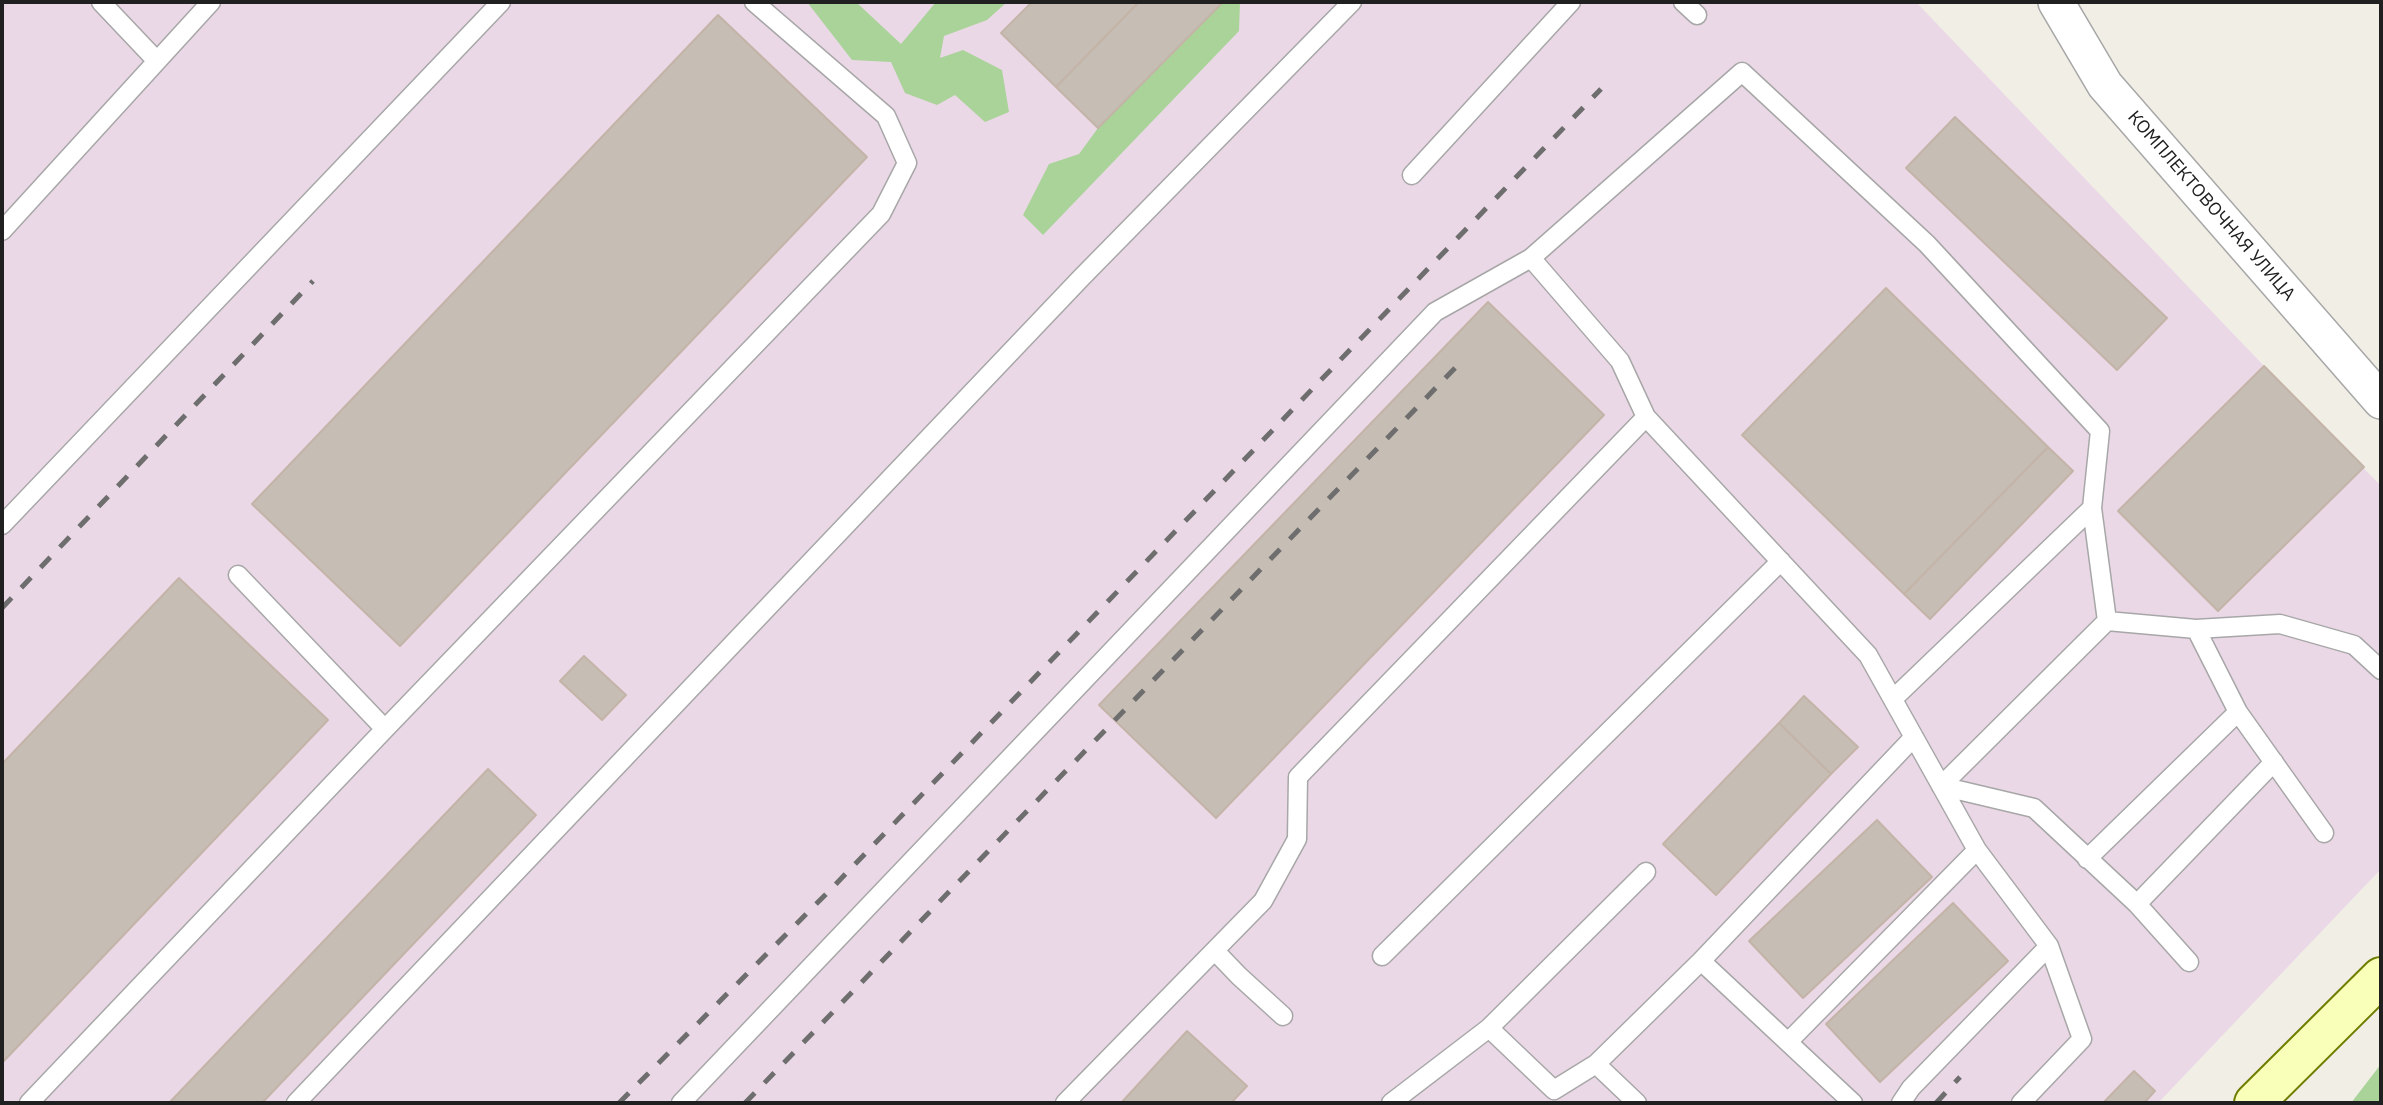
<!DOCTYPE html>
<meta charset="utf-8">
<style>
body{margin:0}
#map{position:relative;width:2383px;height:1105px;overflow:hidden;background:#f1eee6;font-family:"IBM Plex Sans",sans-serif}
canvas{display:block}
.frame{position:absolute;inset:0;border:4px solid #202020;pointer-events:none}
</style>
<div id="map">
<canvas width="2383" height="1105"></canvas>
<div class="frame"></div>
</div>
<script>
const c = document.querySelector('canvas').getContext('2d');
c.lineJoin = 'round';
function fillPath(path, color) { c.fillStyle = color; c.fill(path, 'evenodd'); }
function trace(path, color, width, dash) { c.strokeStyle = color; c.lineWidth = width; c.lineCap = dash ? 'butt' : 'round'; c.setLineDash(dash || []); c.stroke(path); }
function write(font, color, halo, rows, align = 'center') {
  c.font = font + ' "IBM Plex Sans",sans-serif'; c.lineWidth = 7; c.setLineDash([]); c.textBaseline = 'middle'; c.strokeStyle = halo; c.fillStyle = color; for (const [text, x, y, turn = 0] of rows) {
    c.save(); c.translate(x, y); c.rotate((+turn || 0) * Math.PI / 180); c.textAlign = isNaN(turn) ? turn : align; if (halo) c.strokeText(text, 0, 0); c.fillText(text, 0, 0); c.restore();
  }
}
fillPath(new Path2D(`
 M2,2H1916L2264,366L2381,486V869L2158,1103H2Z`), '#ebd8e7');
fillPath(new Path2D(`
 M807,2H856L901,44L936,2H1007L987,20L944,36L940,58L963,50L1002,70L1009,112L985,122L955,95L937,105L905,93L891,62L852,60Z
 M1223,2H1240L1239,31L1043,235L1023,215L1049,164L1079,154L1098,128Z
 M2381,1064V1103H2351Z`), '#a9d398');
const building = new Path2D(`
 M1032,2H1139L1056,87L1001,33Z
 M1139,2H1223L1098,128L1056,87Z
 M718,15L867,157L400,646L252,504Z
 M1955,117L2167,318L2117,370L1906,168Z
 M1886,288L2048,447L1904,594L1742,435Z
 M1488,302L1604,415L1216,818L1099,705Z
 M2264,366L2364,467L2218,611L2118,511Z
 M2048,447L2073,471L1930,619L1904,594Z
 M179,578L328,720L2,1063V764Z
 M584,656L626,695L602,720L560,681Z
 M1804,696L1858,747L1831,774L1779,723Z
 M1779,723L1831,774L1716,895L1663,844Z
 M488,769L536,815L262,1103H169Z
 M1877,820L1932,877L1803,998L1749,941Z
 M1953,903L2008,961L1880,1082L1826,1024Z
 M1187,1031L1247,1086L1231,1103H1121Z
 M2134,1071L2155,1091L2144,1103H2103Z`);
fillPath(building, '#c6bdb5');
trace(building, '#c4b4a7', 2);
const lane = new Path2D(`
 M101,2L156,60
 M1683,2L1697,15
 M1412,175L1571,2
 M2,231L211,2
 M1531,258L1620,361L1646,417L1868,655L1977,850L2049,946L2082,1039L2021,1103
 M2,525L501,2
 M238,575L385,729
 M2196,629L2238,712L2324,833
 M1893,699L2092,508
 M1941,786L2107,621L2196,629L2280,624L2354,645L2381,670
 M1941,786L2034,808L2137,904L2189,962
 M2087,859L2238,712
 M2137,904L2274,762
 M1215,951L1239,976L1283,1016
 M1382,956L1781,561
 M1701,961L1853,1103
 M1489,1028L1554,1090L1596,1064L1701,961L1914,737
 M1788,1042L1977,850
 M1596,1064L1637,1103
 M29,1103L385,729L881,214L907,163L886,116L754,2
 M296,1103L1081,278L1352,2
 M681,1103L1435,312L1531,258L1742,72L1927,244L2100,431L2092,508L2107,621
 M1065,1103L1263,901L1297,839L1298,777L1646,417
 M1391,1103L1489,1028L1646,872
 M1901,1103L1911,1088L2049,946`);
const street = new Path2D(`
 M2056,2L2105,85L2381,401`);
const secondary = new Path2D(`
 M2254,1103L2381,977`);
trace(lane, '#a7a7a7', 21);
trace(street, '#a7a7a7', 38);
trace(secondary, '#6f7e00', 42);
trace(lane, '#fff', 18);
trace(street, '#fff', 35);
trace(secondary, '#f9feb8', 38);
trace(new Path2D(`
 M2,608L313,281
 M619,1103L833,887L1601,89
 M745,1103L1456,367
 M1936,1103L1960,1077`), '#6e6e6e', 5, [14, 14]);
write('18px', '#202020', '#fff', [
 ["КОМПЛЕКТОВОЧНАЯ УЛИЦА",2211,206,49]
]);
</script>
